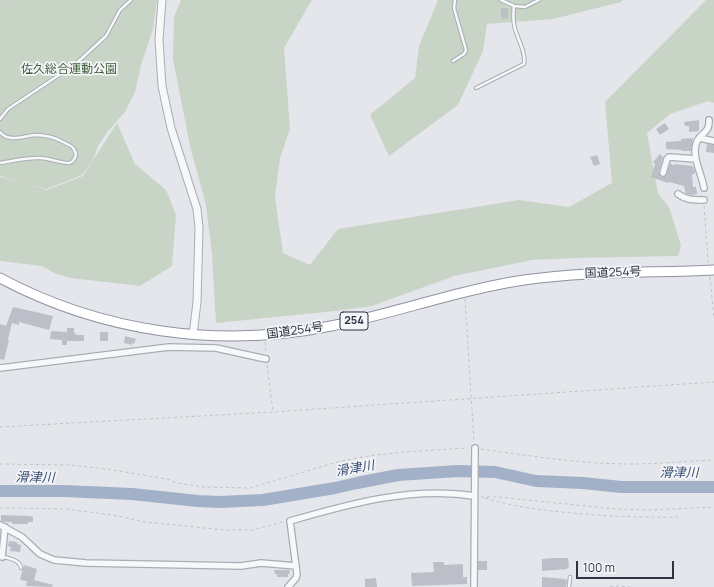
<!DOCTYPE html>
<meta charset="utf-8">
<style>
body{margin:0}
#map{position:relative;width:714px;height:587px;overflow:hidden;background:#e4e6eb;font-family:Manrope,sans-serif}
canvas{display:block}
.scale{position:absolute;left:576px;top:561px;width:98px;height:18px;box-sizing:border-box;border:2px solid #2d3342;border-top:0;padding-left:5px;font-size:12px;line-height:14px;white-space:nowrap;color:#2d3342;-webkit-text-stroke:3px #f4f5f8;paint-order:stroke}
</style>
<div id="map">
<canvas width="714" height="587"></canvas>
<div class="scale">100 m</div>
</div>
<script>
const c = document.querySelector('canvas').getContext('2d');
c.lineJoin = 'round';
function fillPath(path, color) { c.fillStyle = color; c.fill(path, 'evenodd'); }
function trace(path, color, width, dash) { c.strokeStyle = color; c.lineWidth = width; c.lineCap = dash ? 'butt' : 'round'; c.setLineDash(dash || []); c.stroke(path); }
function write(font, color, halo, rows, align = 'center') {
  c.font = font + ' Manrope,"Noto Sans JP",sans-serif'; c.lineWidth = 3.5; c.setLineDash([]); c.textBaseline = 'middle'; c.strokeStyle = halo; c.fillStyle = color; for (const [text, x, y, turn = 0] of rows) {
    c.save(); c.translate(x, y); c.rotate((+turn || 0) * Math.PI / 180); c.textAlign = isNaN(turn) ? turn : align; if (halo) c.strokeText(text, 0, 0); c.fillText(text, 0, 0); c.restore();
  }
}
fillPath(new Path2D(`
 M0,0H157L153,29L141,65L135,92L125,112L108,131L98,146L93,160L82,175L47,189L31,185L47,190L83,176L117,123L135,164L166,190L176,215L172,266L140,286L70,278L54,273L42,266L0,261V177L18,181L0,176Z
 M181,0H312L284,48L290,129L280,158L275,197L283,253L310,265L338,229L519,200L569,207L612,183L605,102L706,0H714V103L708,101L670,114L647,133L658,194L669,207L681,245L678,256L574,258L532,260L454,276L372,306L335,311L216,323L212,254L206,205L190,146L173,59L174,17Z
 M438,0H623L621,2L553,19L487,24L483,51L458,105L389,156L370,115L415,78L419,46Z`), '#c8d4c6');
trace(new Path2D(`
 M0,491H64L132,494L198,501L219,502L263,500L335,488L357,483L398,475L458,471L495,472L536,481L583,483L621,487H714`), '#a3b1c8', 12);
fillPath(new Path2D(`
 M501,8H508V18L501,19Z
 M699,120V131L689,132V126H685L684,122Z
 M665,123L669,129L660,135L656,129Z
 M693,138L691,151H682V150L666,149V142L681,141V139Z
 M707,144L714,145V153L706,152Z
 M660,154L663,157L659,172L661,177L666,176L670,163L674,166V164L693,166L695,171V174H692L693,187H696L697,194L691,195L686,194L684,186L669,182L668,183L651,177L655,164L653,162Z
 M597,155L600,164L594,166L590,157Z
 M13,307L53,316L49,330L19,322V325L12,323L8,339L9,340L4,360L0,359V324L6,326Z
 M67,328H74V333H76V335H84V341H67V345H62V340L50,339L51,331L67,332Z
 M100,332H108V341H100Z
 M125,336L136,339L134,344L132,343V345L124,343Z
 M1,515L29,516L33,517V522H28V524H12V522H4L1,521Z
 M9,541L17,542V544L21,545L20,552L10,551L11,547L8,546Z
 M554,558H568L569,567L567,568V569L542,571V559Z
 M478,561H487V570H478Z
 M433,562H444V565L463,564V577H467V584L412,586L411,573L434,572Z
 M24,565L37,569L34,580L53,585L52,587L26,586L27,581L20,580Z
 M274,570H290L289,574H288V577H277V574H275Z
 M542,577L565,579L567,580L566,587H542Z
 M376,578L377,587H365V579Z`), '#bcbfc8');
const service = new Path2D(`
 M514,6L525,7L539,0
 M453,61L464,54L466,50L454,8L455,0
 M476,88L524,64C526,52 518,40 515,29C513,22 513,14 514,6L501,0
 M0,119L8,109L71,67L81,59L106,36L120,10L131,0
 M0,132C9,143 23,136 35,135C45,135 54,137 63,142C69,145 74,146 76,154C75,158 74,162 69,163C64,164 48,158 41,158C28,157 13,161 0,163
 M2,557C10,558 20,560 21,568
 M569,587L570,577`);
const minor = new Path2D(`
 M699,138L714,141
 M663,173L667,159L669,157L696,159
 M704,188C702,175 692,157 696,144C699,133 710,134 709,120
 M678,194C686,200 693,200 704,200
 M0,368L169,347L216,348L266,359
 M0,525L22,537L40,554L54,560L86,563L241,566L261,563L296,566
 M2,557L5,527
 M288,587L296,578L297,574L290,521C349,504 412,486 474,496
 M474,587L475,448`);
const tertiary = new Path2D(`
 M162,0L159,39L162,86L171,128L197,209L199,228L197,302L193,335`);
const trunk = new Path2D(`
 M0,278C101,332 219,349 331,326C396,313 458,290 524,280C587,271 651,273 714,270`);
trace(service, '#a9adb5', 4.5);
trace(minor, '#a9adb5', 8);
trace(tertiary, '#a9adb5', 9);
trace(trunk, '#8d93a1', 11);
trace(new Path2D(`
 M11,2L13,0
 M704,206L708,262
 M710,277L714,319
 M465,299L474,442
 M265,342L266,352
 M267,365L273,412
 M0,427L273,412L714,382
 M481,449C531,456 581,464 631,464C659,464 686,461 714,460
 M0,464L69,465L107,469L167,479L177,483L203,487L250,488L337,462L368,456L404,452L468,448
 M481,497H498L615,509L652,510L714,507
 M485,498C513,507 542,510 571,513C608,516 644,518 681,517
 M0,508L65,509L113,515L145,522L225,530H252L283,522
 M610,587L615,586L631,587`), '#bec1c6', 1, [3, 3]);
trace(service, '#f7f8fa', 2.5);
trace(minor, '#f7f8fa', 5.5);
trace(tertiary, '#f7f8fa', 7);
trace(trunk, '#fff', 9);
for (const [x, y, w] of [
 [354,321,28]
]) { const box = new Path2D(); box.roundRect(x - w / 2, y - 9, w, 18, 3); c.fillStyle = '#f4f5f8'; c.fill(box); trace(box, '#2d3342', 1); }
write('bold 11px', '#2d3342', null, [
 ["254",354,321]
]);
write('12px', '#3f5d3b', '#f4f5f8', [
 ["佐久総合運動公園",69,70]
]);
write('12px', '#2d3342', '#f4f5f8', [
 ["国道254号",613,273,-2],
 ["国道254号",295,331,-8]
]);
write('italic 13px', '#3a4f74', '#f4f5f8', [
 ["滑津川",355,469,-10],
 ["滑津川",679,473],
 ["滑津川",35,478,1]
]);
</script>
